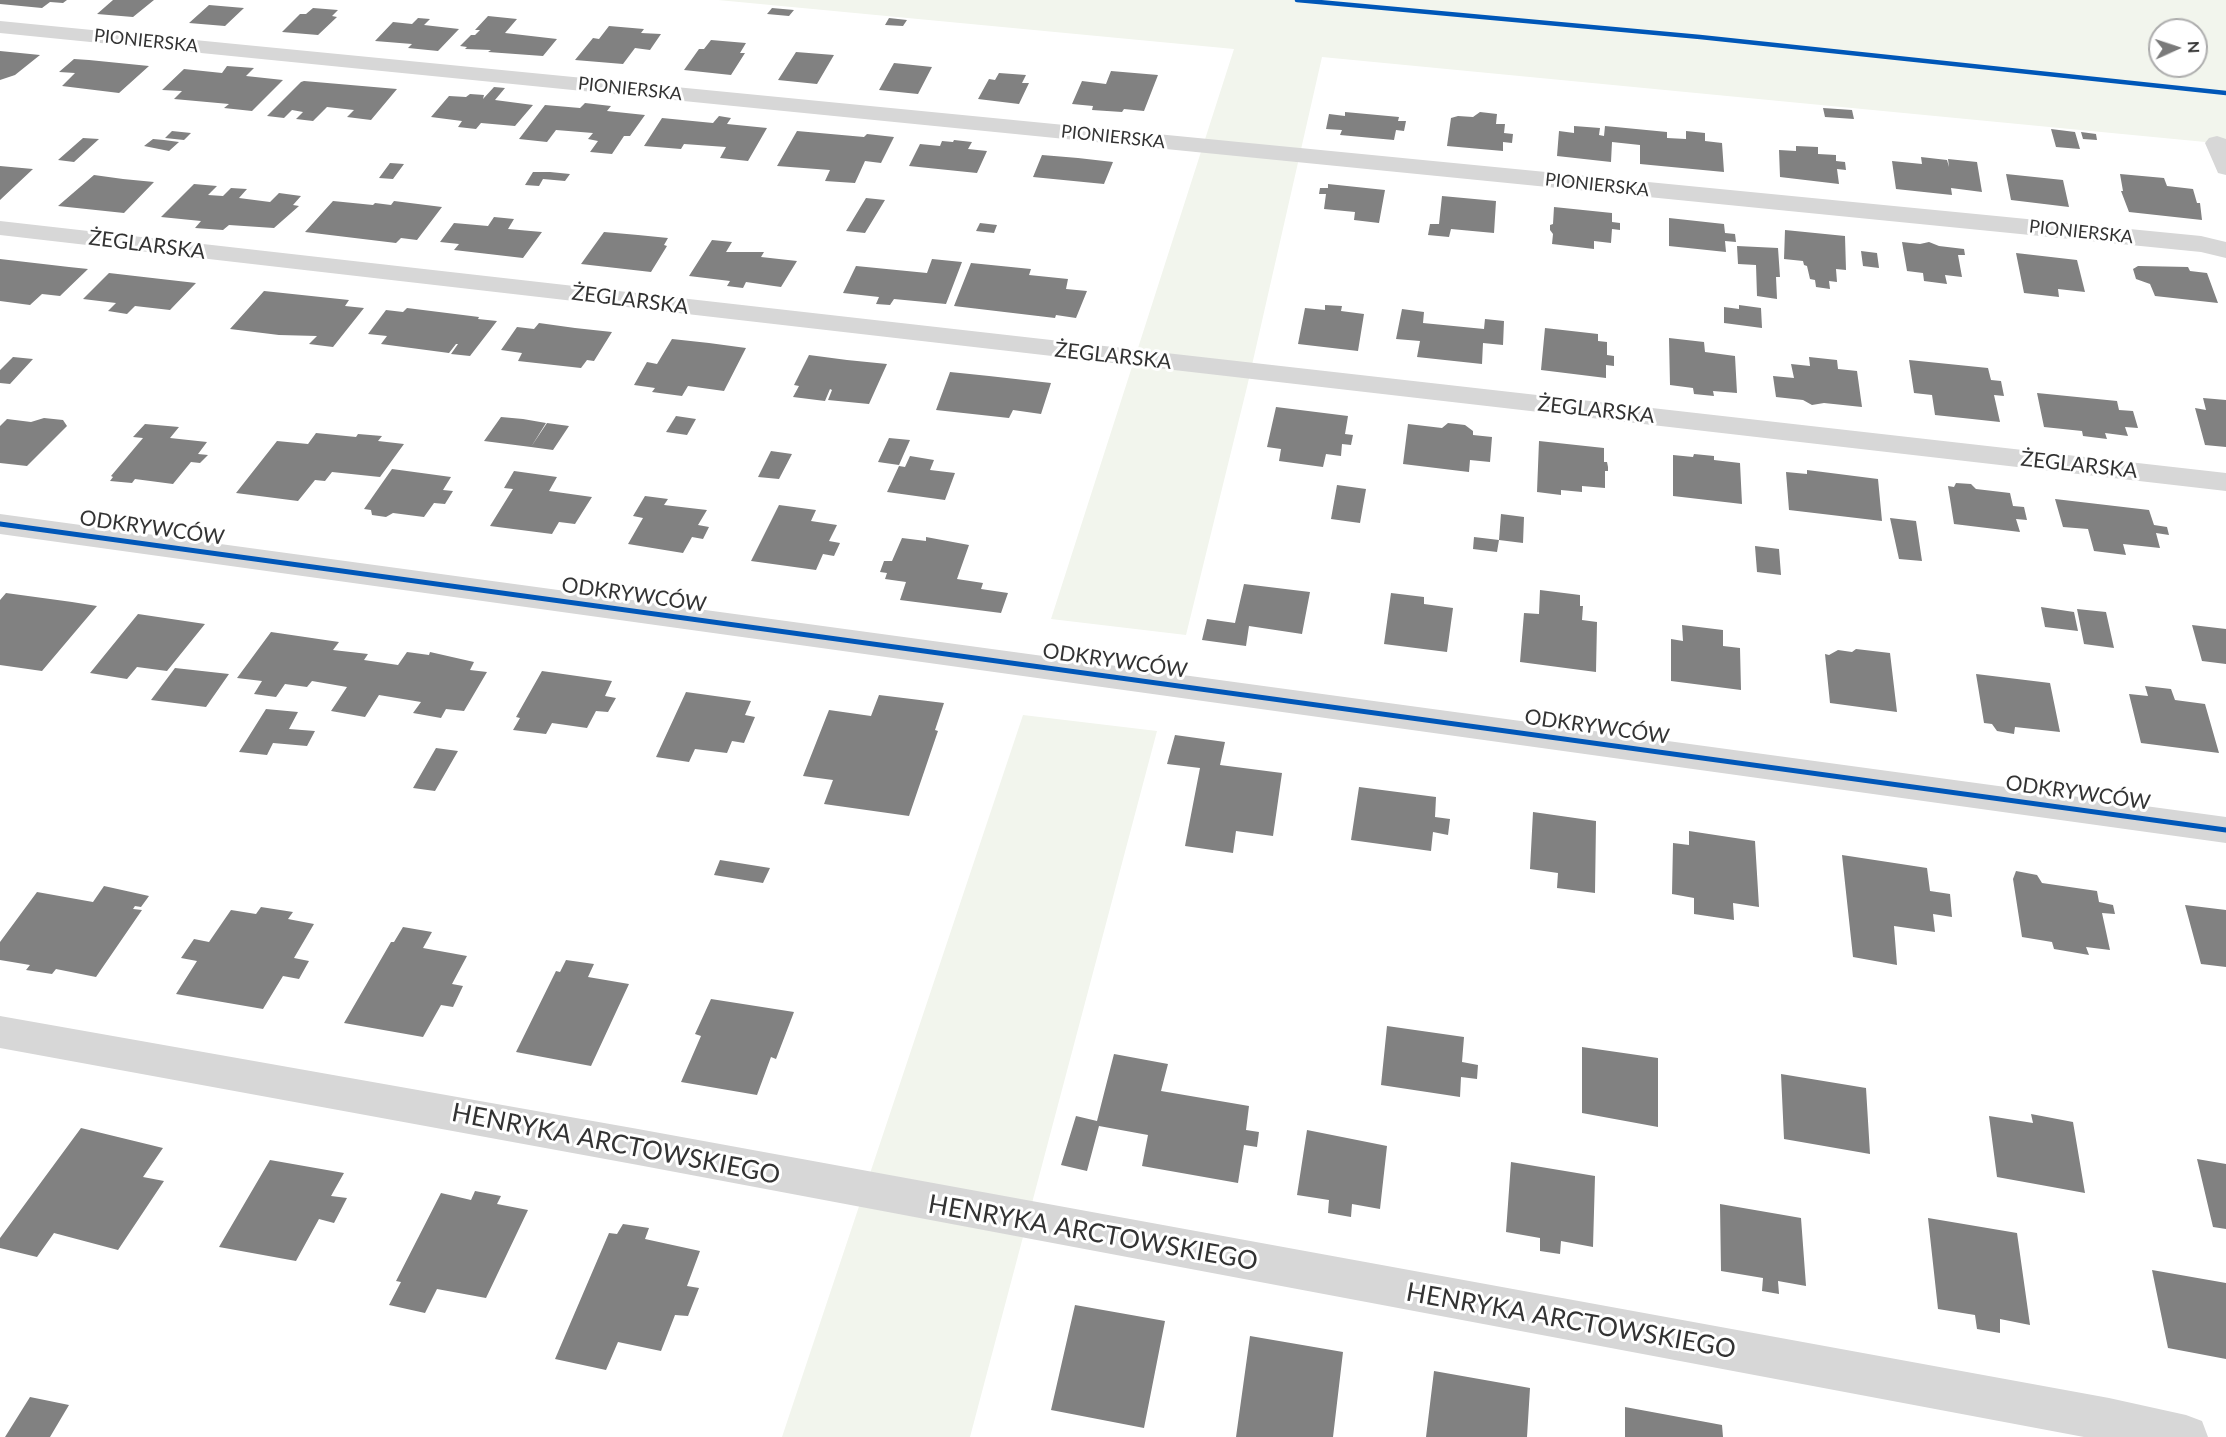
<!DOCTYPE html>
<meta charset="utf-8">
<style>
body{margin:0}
#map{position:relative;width:2226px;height:1437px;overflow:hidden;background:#fff;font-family:Lato,sans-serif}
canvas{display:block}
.north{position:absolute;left:2148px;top:18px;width:60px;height:60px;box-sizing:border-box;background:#fff;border:2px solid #adadad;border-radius:50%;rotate:87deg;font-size:16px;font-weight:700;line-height:24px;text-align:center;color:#333}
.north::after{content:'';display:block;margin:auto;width:21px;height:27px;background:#7a7a7a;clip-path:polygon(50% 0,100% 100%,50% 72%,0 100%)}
</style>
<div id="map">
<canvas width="2226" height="1437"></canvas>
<div class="north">N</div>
</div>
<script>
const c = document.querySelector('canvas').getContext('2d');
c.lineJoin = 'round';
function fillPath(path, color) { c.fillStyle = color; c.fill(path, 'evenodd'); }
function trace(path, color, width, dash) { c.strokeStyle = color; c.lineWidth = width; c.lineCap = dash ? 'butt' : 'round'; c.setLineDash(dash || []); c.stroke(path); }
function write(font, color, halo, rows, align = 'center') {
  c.font = font + ' Lato,sans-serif'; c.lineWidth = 6; c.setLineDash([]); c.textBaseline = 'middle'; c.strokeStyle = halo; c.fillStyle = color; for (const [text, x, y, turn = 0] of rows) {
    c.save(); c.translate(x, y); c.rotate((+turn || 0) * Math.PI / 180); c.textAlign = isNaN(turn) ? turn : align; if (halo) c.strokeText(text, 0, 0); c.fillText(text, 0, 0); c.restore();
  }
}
fillPath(new Path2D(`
 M718,0H2226V144L1322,57L1247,387L1186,635L1051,619L1234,49ZM2160,30H2196V66H2160Z
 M1023,715L1157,731L970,1437H782Z`), '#f2f5ed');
fillPath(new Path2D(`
 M0,0H67L63,3L50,2L42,8L0,4Z
 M113,0H154L133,17L97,14Z
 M209,5L244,8L225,26L189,23Z
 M313,8L338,10L332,16L337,17L318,35L282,32L300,14H306Z
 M772,8L794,10L789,16L767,14Z
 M488,16L517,19L505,33L557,39L543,56L488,52L491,50L465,49L467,47L460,46L471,35H475L480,30H475Z
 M418,18L430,19L424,25L459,29L438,51L408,48L412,44L375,41L393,22L412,24Z
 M889,18L907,20L903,26L885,25Z
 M609,26L644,29L641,33L661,34L650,50L635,48L623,64L575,60L593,38L599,39Z
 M711,40L746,43L740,53H745L731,75L684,70L699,49H704Z
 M0,51L40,55L15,75L0,80Z
 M796,52L834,55L817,84L778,80Z
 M74,59L89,60L149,66L119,93L62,86L75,73L59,72Z
 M894,63L932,67L918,94L879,90Z
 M227,66L254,68L246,76L283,80L252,111L224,108L229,104L174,99L182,91L162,90L184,69L222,73Z
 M1111,71L1158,75L1144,111L1124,109L1122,112L1092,110L1093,106L1072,104L1082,81L1106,84Z
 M999,73L1026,75L1022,83H1029L1019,104L978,99L989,79L995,80Z
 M301,82L304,81L397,89L371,120L347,117L354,110L327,107L313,121L296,119L303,112L292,110L284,118L267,116Z
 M494,87L505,88L495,100L533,105L515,126L481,123L476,129L458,127L462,121L431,117L449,96L466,97L470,94L484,95L483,99Z
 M585,103L611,106L607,111L645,115L630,136H624L612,154L590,152L598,141L588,139L593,133L556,130L547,142L519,139L545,105L580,108Z
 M1823,108L1852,110L1854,119L1825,117Z
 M1345,112L1399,117L1398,121H1406L1404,131L1396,130L1394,140L1340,135L1342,130L1326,129L1329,114L1345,116Z
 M1480,112L1497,114L1496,124H1505L1504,133L1513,134L1512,143L1503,142V151L1447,146L1451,118L1458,116L1473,117Z
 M719,116L731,118L727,124L767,128L748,161L720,158L726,147L684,144L681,149L644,146L662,118L713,123Z
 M1574,126L1600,128L1599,135L1604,136L1605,126L1667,132V138L1686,139V131L1705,133V141L1722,143L1724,172L1640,164V145L1612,142L1611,162L1557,156L1559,131L1574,133Z
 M2051,129L2075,132L2080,149L2056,147Z
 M172,131L191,133L184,140L165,138Z
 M797,131L864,137L867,134L894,137L881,163L865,161L855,183L825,181L830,170L777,166Z
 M2081,132L2096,134L2097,140L2083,139Z
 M83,138L99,139L74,162L58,160Z
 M153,139L164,140L179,142L169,151L144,146Z
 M954,140L972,142L968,149L987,151L977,173L909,166L920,144L940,146L942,141L953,142Z
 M1796,146L1818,147V154L1836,155V161L1845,162L1846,170L1837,169L1839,184L1780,177L1779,150L1796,151Z
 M1042,155L1078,158L1113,162L1104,184L1033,177Z
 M1921,157L1947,160L1949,167L1948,159L1977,162L1982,192L1951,188L1952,195L1896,189L1892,161L1922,164Z
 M390,163L404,164L393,179L379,178Z
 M0,166L33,169L0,200Z
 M533,172H550L570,174L565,181L543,179L539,186L525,185Z
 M2006,174L2063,180L2069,207L2011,200Z
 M2120,174L2164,178L2167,186L2193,189L2197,203H2200L2202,220L2129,212L2121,191H2123Z
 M94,175L123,179L154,182L124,213L58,206Z
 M194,184L217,186L208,195L223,196L231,188L247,189L239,198L270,202L279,193L301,196L293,205L299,206L274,228L229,225L223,230L195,228L201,221L161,217Z
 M1328,184L1385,190L1379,223L1354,220L1355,212L1324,209L1326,194H1319L1320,188H1328Z
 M1442,196L1496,201L1494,233L1451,229L1449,237L1428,235L1430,224H1439Z
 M866,198L885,200L865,233L846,231Z
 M333,201L373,205L375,203L391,205L394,201L442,207L417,240L401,238L396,243L305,232Z
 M1554,207L1612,213V222L1620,223V230L1612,229L1611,243L1594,241V249L1552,244L1553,234L1550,230V225L1553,224Z
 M494,217L514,219L508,229L542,232L523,258L454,250L459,244L440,242L454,223L488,226Z
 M1669,218L1724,224L1725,233L1735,234L1736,242L1725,241L1726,252L1669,246Z
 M980,223L997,225L994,233L976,231Z
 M1785,230L1845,236L1846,270L1836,269L1837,282L1829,281L1830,289L1816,287L1815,280L1810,279L1807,266L1804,265L1803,261L1784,259Z
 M604,232L638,235L668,238L664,245L667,246L651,272L581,264Z
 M712,240L732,242L726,252H764L761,257L797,261L781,287L746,282L743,288L727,286L730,281L689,276Z
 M1902,242L1920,244L1929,242L1939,246L1964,249L1965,255H1958L1962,277L1945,275L1947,284L1924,281L1923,273L1907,271Z
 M1737,246L1778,248L1780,277H1776L1777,299L1757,296L1756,265L1738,264Z
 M1861,251L1877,253L1879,268L1863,266Z
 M2016,253L2077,260L2085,292L2058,289L2059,297L2024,293Z
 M0,259L69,267L88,269L60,296L42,294L30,305L0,301Z
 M932,259L962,262L946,304L894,299L890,305L876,304L879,297L843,293L856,266L927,273Z
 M971,263L1031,269L1029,275L1068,279L1066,289L1087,291L1076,318L1056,315L1055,318L954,306Z
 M2138,266L2188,267L2190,271L2207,273L2218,303L2155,296L2150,284L2136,279L2133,269Z
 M109,273L161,279L196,283L170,310L135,306L127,314L108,311L116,303L83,299Z
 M264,291L349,300L345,306L364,308L333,347L309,344L317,336L279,335L230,329Z
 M1325,305L1342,306L1341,311L1364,314L1358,351L1298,344L1305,308L1325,310Z
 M1739,305L1761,308L1762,328L1724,323V307L1739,309Z
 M407,308L479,317L478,319L497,321L470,356L451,354L458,344H456L449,353L381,344L387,336L368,334L386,310L403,312Z
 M1402,309L1424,312L1423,323L1484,329L1485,319L1504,321L1503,345L1483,343L1482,364L1417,357L1420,341L1396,339Z
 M539,323L575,328L612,332L594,361L587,360L581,368L518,361L522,353L501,350L517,327L534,329Z
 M1545,328L1598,334V341L1607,342V355L1614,356V366L1606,365V378L1541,370Z
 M1669,338L1704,342L1705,352L1735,356L1737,393L1713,391L1714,396L1694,394L1693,388L1670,385Z
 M672,339L709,343L746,348L724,391L688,386L682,396L652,392L655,388L634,385L647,362L657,364Z
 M809,355L847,360L887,364L869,404L828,400L832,390L830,389L825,401L793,397L799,386L794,385Z
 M13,357L33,359L10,384L0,383V370Z
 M1809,357L1837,360L1838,369L1857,371L1862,407L1824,403L1812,405L1803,400L1776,397L1773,376L1794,378L1791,364L1810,366Z
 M1909,360L1988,368L1991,380L2001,381L2004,396L1994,395L2000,422L1935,415L1932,395L1914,393Z
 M950,372L989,376L1051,383L1041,414L1013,410L1009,418L936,410Z
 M2037,393L2117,401L2119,410L2133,411L2138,428L2125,427L2128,436L2105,433L2107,439L2083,436L2082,431L2044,427Z
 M2203,398L2226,400V447L2205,445L2195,408L2206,410Z
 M1276,407L1348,416L1345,434L1353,435L1351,445L1342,444L1341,456L1326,454L1323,467L1279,461L1281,449L1267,447Z
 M676,416L696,419L687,435L666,432Z
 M501,417L523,419L546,423L531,447L484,441Z
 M44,418L63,420L67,426L27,466L0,463V426L7,419L31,422Z
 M547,423L569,426L553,450L531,447Z
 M1448,423L1465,425L1473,431V435L1492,437L1490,462L1470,460L1469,472L1403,464L1408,424L1442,428Z
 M145,424L179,427L170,438L207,442L198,454L208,455L200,463L191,462L173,484L135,479L132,483L110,481L113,477L111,476L143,438L133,437Z
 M316,433L356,437L358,434L382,436L378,441L404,444L380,477L332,472L325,481L315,480L298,501L236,493L277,441L308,444Z
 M889,438L910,440L899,465L878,462Z
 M1539,441L1604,448V462H1607L1608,467V471H1605V488L1582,486V492L1561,490V495L1537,492Z
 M771,451L792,454L779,479L758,477Z
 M1694,454L1714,456V460L1740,463L1742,504L1673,496V455L1693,457Z
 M910,456L934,460L930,470L955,473L945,500L887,492L899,466L905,467Z
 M392,469L451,477L443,490L453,491L445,504L434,503L424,517L393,513L386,517L372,515L371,510L364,509Z
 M1807,470L1878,479L1882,521L1789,510L1786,472L1807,474Z
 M514,471L557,477L549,491L592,497L575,524L559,522L552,534L490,526L513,489L504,488Z
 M1956,483L1971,484L1976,489L2010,493L2013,506L2024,507L2027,520L2016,519L2020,532L1954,524L1948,486L1954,487Z
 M1337,485L1366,489L1360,523L1331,519Z
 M645,496L668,499L664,505L707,510L698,525L709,527L703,539L692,537L683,553L628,544L643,518L633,516Z
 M2055,499L2149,510L2154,525L2167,527L2169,535L2156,533L2160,548L2123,544L2126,555L2094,551L2088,529L2063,527Z
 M779,505L816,510L811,521L837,525L829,541L840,543L834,556L823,554L816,570L751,561Z
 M1501,514L1524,517L1523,543L1499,540Z
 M1890,518L1916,521L1922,561L1899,559Z
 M926,537L969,545L957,579L983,583L981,589L1008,593L1001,613L900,600L906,582L885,579L887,573L880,572L884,561H892L902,538L926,541Z
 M1474,537L1499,540L1497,552L1473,549Z
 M1755,546L1779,549L1781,575L1757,572Z
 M1244,584L1310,592L1302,634L1249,626L1246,646L1202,640L1207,619L1235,623Z
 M1540,590L1580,595V606H1583L1582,620L1597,622L1596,672L1520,662L1524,613L1539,614Z
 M6,593L72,602L97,606L42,671L0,665V600Z
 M1391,593L1424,597V604L1453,608L1447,652L1384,644Z
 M2041,607L2074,612L2078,631L2045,627Z
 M2077,609L2106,612L2114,648L2084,644Z
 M138,614L205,624L167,671L137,667L127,679L90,673Z
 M1682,625L1723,630V646L1740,648L1741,690L1671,681V639L1683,641Z
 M2192,625L2226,629V664L2202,661Z
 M271,632L339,642L333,650L368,654L364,660L398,665L407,652L429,655L430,652L474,662L470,670L487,672L464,711L446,709L441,718L413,713L421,702L379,695L365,717L331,711L347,687L312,681L307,687L285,684L276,697L254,694L262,681L237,678Z
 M1856,649L1890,653L1897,712L1830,703L1825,654L1829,655L1838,650L1852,652Z
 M175,668L229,674L206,707L151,700Z
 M542,671L612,681L605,696L616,698L608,712L596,711L587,728L552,723L546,734L513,730L520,718L516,717Z
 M1976,674L2050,683L2060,732L2015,727L2014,734L1997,731L1992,724L1984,723Z
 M2145,686L2171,689L2175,700L2205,704L2219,753L2141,743L2129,694L2148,696Z
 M686,692L751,701L745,715L755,717L744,743L732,741L727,753L695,749L689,762L656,757Z
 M879,695L944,703L935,730L938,731L909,816L824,804L833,780L803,776L829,710L871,716Z
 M266,709L298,712L289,729L315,731L307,746L273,743L267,755L239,752Z
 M1175,735L1225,742L1220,765L1282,773L1273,836L1236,831L1233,853L1185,846L1200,768L1167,764Z
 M436,748L458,751L435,791L413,788Z
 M1359,787L1436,797L1435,817L1450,819L1448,835L1433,832L1431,851L1351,840Z
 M1533,812L1596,821L1595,893L1557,888L1558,873L1530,869Z
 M1689,831L1755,841L1759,907L1733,903L1734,920L1694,914V898L1672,894L1673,843L1689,845Z
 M1842,855L1927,868L1930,891L1950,894L1952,917L1933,914L1935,932L1894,926L1897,965L1853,957Z
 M720,860L770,868L763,883L714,875Z
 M2016,871L2037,875L2042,883L2097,891L2099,902L2113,905L2115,914L2102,913L2110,950L2086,947L2089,955L2054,949L2052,942L2022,937L2013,879Z
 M104,886L149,896L141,907L135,906L133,909L142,910L96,977L56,969L52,974L26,970L30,965L0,960V942L37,892L93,902Z
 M2185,905L2226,910V967L2201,964Z
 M261,907L293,912L288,919L314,924L294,958L309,961L299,979L283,976L263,1009L176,994L197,961L181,958L194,939L209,942L231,910L256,914Z
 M403,927L432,932L423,948L467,956L452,984L463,986L453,1007L441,1005L423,1037L344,1023L391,942H394Z
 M566,960L594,964L588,977L629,984L591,1066L516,1052L556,971L560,972Z
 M711,999L794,1012L776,1059L771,1057L757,1095L681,1082L701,1036L695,1034Z
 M1387,1026L1464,1037L1462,1062L1478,1065L1477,1079L1461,1077L1460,1097L1381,1085Z
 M1582,1047L1658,1058V1127L1582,1113Z
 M1114,1054L1168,1064L1161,1091L1249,1106L1246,1130L1259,1132L1257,1147L1244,1145L1238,1183L1142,1166L1148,1135L1099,1126L1087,1171L1061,1165L1076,1116L1097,1121Z
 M1781,1074L1866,1088L1870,1154L1784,1139Z
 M2031,1114L2073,1122L2085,1193L1997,1177L1989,1116L2033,1123Z
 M81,1128L163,1148L143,1177L164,1181L118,1250L54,1233L37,1257L0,1248V1238Z
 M1307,1130L1387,1146L1380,1209L1352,1204L1351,1217L1328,1213L1329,1200L1297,1195Z
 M2197,1159L2226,1164V1229L2213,1227Z
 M270,1160L344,1173L331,1196L347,1198L334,1223L319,1219L296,1261L219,1247Z
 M1511,1162L1595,1176L1593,1247L1561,1241L1560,1254L1540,1251V1238L1506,1232Z
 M475,1191L501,1196L497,1204L528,1210L486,1298L437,1289L425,1313L389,1305L401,1282L396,1281L441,1193L471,1200Z
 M1720,1204L1801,1218L1806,1286L1778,1281L1779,1294L1762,1291L1763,1278L1721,1271Z
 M1928,1218L2017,1233L2030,1325L2000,1319V1333L1977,1329L1975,1315L1938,1309Z
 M623,1224L649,1228L645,1239L700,1251L687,1286L699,1288L688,1316L675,1315L661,1351L618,1342L606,1370L555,1359L609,1233L617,1234Z
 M2152,1270L2226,1283V1359L2168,1348Z
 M1075,1305L1165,1321L1144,1428L1051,1410Z
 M1250,1336L1343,1352L1333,1437H1236Z
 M1434,1371L1530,1388L1527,1437H1426Z
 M30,1397L69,1405L50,1437H5Z
 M1625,1407L1722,1425L1723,1437H1625Z`), '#818181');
fillPath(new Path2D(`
 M0,21L2201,236L2226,242V258L2201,252L0,33Z
 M2217,136L2226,139V175L2218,173L2205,143L2209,138Z
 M0,221L2226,473V491L0,235Z
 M0,514L2226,817V843L0,534Z
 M0,1016L638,1129L2109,1398L2186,1415L2202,1421L2208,1437H2084L638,1165L0,1048Z`), '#d7d7d7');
trace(new Path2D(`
 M1297,0L1700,37L2226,93`), '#0057b8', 4.5);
trace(new Path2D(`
 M0,524L2226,830`), '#0057b8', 5);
write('18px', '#333', '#fff', [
 ["PIONIERSKA",146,41,6],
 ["PIONIERSKA",630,89,6],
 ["PIONIERSKA",1113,137,6],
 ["PIONIERSKA",1597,185,6],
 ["PIONIERSKA",2081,232,6]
]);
write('21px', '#333', '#fff', [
 ["ŻEGLARSKA",147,245,7],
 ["ŻEGLARSKA",630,300,7],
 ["ŻEGLARSKA",1113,356,6],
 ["ŻEGLARSKA",1596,410,6],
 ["ŻEGLARSKA",2079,465,6],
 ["ODKRYWCÓW",152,528,8],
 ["ODKRYWCÓW",634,595,8],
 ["ODKRYWCÓW",1115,661,8],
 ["ODKRYWCÓW",1597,727,8],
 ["ODKRYWCÓW",2078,793,8]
]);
write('26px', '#333', '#fff', [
 ["HENRYKA ARCTOWSKIEGO",616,1144,11],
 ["HENRYKA ARCTOWSKIEGO",1093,1233,10],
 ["HENRYKA ARCTOWSKIEGO",1571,1321,10]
]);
</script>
